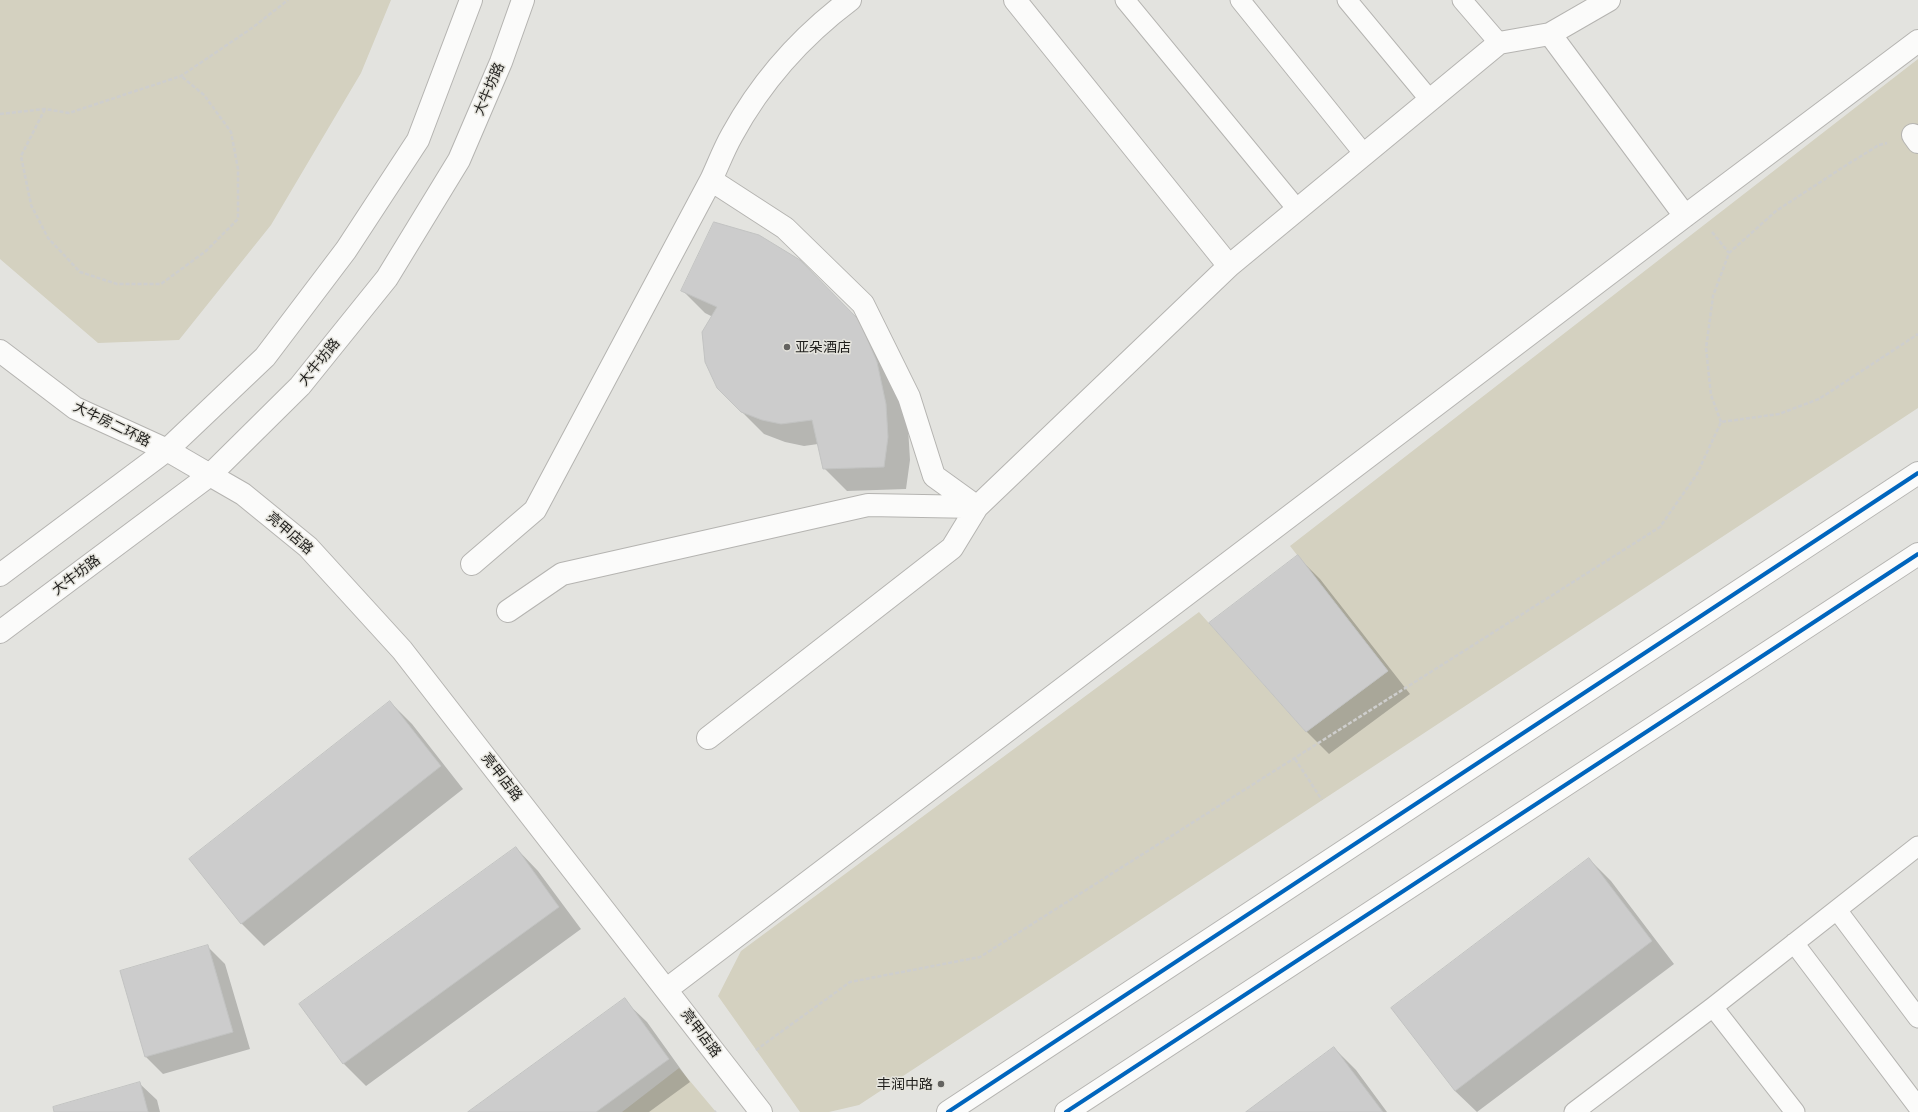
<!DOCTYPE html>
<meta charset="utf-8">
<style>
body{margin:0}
canvas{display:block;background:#e3e3df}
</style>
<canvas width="1918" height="1112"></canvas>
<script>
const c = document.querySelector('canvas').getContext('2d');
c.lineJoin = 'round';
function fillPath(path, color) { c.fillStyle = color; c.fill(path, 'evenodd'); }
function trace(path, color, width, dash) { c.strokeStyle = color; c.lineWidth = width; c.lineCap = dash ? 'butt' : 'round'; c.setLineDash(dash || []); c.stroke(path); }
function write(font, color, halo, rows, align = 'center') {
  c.font = font + ' Barlow,"Noto Sans SC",sans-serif'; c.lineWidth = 3; c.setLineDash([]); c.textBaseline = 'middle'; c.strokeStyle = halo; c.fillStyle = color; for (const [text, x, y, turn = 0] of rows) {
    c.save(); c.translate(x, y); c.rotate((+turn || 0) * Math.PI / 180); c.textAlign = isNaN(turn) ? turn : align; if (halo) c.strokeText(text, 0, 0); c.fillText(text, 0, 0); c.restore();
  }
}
fillPath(new Path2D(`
 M0,0H391L361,73L271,225L179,340L98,343L0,259Z
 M1918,59V408L859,1105L829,1112H800L718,996L741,951L1199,612L1306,732L1388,671L1290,546Z
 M679,1068L716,1112H622Z`), '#d4d1c0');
fillPath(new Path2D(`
 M799,261L881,343L908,427L910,460L906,489L847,491L824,468L818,444L804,446L785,442L764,434L741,411L713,317L705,313L683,291Z
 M1298,557L1320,579L1410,694L1329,754L1307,732Z
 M390,702L412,724L463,789L264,946L242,924L191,859Z
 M516,848L538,871L581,929L366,1086L343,1063Z
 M1589,859L1611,881L1674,964L1477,1112L1455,1091Z
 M208,947L225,964L250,1049L163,1074L146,1057Z
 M624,1000L647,1022L690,1082L649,1112H470Z
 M1334,1048L1356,1070L1387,1112H1248Z
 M139,1083L157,1100L160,1112H55Z`), '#0003');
const building = new Path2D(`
 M714,222L759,235L800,260L859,320L877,362L886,404L888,437L884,467L823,469L812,420L781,424L762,420L741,412L717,388L705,362L702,332L717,307L681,291Z
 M1298,555L1388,671L1306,732L1209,623Z
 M390,701L441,766L241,924L189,859Z
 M516,847L559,907L343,1064L299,1004Z
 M1589,858L1652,941L1455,1091L1391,1008Z
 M208,945L233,1032L145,1057L120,971Z
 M625,998L669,1059L596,1112H468Z
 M1334,1047L1383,1112H1246Z
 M140,1082L148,1112H54L53,1107Z`);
fillPath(building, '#ccc');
trace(building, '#c2c3c2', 1);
const service = new Path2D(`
 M1125,0L1297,209
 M1240,0L1364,154
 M1347,0L1430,100
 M1462,0L1499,43
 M1837,910L1918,1018
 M1794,943L1918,1107
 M1713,1007L1795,1112
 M1574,1112L1713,1007L1918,846`);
const pedestrian = new Path2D(`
 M1913,135L1918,142`);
const minor = new Path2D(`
 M1015,0L1229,266
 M1550,34L1685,216
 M711,180L785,228L863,304L909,397L934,476L977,507
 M210,475L243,494L308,547L402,650L761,1112
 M472,564L535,510L711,180C718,165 724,149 732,135C761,82 802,36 850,0
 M508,611L562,574L868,505L977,507
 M708,738L952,548L977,507L1229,266L1499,43L1550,34L1609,0
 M667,989L1685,216L1918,41`);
const tertiary = new Path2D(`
 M0,351L75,408L167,450L210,475
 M0,575L167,450L265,357L346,250L418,140L471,0
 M0,632L210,475L300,386L387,278L459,160L501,62L523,0
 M948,1112L1918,473
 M1066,1112L1918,554`);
trace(service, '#b5b4b1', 21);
trace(pedestrian, '#b5b4b1', 24);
trace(minor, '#b5b4b1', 24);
trace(tertiary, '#b5b4b1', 24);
trace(new Path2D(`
 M45,109L21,156L31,205L48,238L80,272L117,284H161L206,251L238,219V169L231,132L204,95L181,76
 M0,114L45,109L69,113L181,76L252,28L288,0
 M1712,232L1729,253
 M1721,422L1711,395L1706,348L1713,296L1729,253L1776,211L1848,164L1879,145L1887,143
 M1295,759L1322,800
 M756,1050L850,982L980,957L1660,527L1697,474L1721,422L1779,414L1819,399L1918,334
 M715,1112L716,1111`), '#cececd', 2.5, [4, 2]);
trace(service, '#fbfbfa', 19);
trace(pedestrian, '#fbfbfa', 22);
trace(minor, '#fbfbfa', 22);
trace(tertiary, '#fbfbfa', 22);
trace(new Path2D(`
 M948,1112L1918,473
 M1066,1112L1918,554`), '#0065bd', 4);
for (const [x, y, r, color] of [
 [787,347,4,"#646360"],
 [941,1084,4,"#646360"]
]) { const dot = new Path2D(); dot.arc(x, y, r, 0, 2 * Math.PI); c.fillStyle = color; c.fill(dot); trace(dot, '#e5e4dd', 1.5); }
write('14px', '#1f1e1c', '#e5e4dd', [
 ["大牛坊路",489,89,-67],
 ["大牛坊路",319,362,-51],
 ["大牛房二环路",112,424,26],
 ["亮甲店路",290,533,41],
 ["大牛坊路",76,575,-37],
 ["亮甲店路",502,777,52],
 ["亮甲店路",701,1033,53]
]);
write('14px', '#1f1e1c', '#e5e4dd', [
 ["亚朵酒店",795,347],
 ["丰润中路",933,1084,"right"]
], 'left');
</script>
